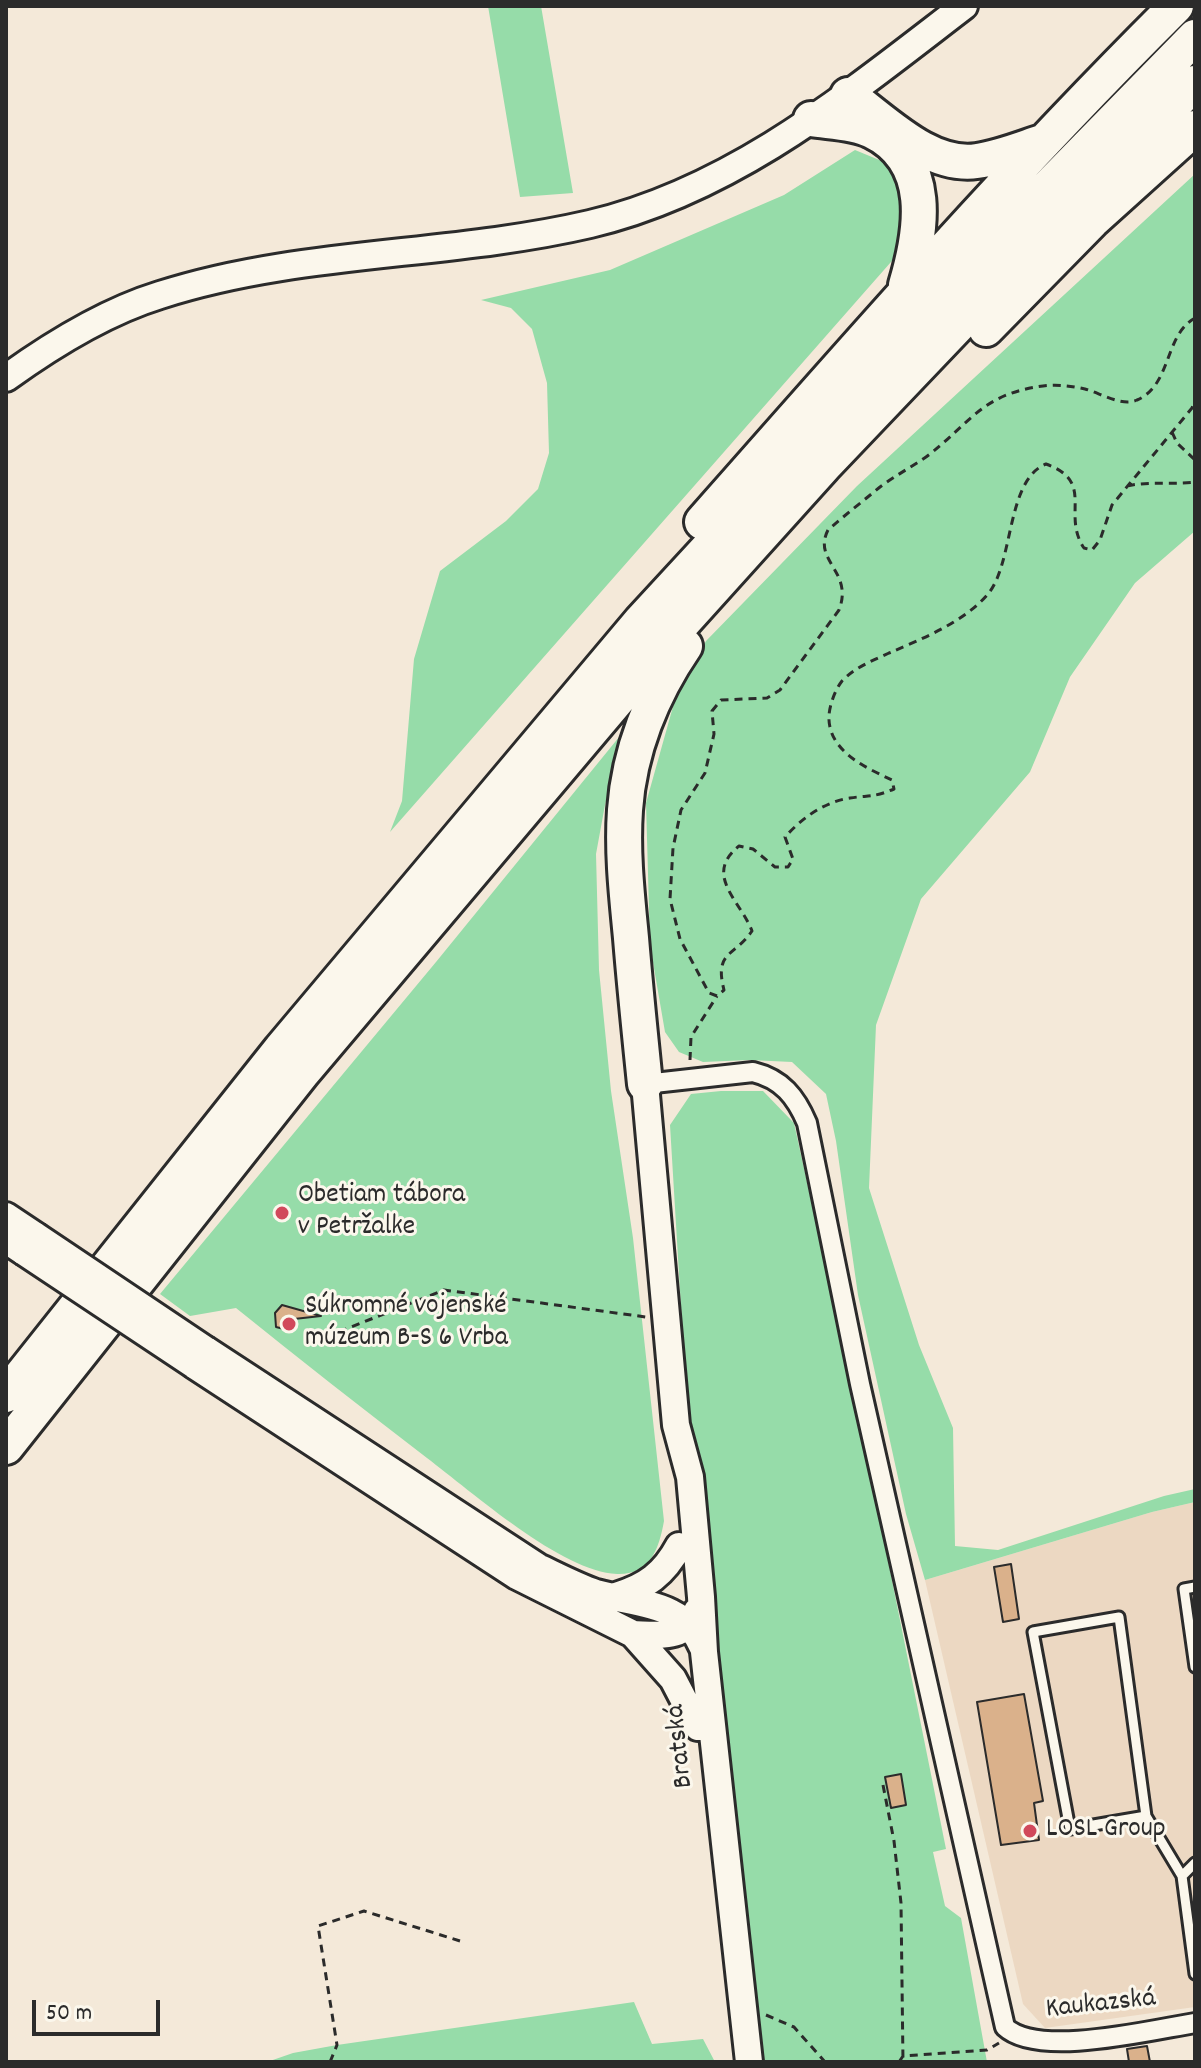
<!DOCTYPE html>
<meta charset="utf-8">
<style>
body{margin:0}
#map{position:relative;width:1201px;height:2068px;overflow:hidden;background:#f4e9d9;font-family:Dekko,sans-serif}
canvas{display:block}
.frame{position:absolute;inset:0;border:8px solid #2b2b2b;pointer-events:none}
.scale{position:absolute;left:32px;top:2000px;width:128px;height:36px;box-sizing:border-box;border:4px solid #2b2b2b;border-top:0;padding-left:10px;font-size:24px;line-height:28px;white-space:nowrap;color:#2b2b2b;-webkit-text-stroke:6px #fbf7ec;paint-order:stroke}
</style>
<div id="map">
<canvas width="1201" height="2068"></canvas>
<div class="frame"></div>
<div class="scale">50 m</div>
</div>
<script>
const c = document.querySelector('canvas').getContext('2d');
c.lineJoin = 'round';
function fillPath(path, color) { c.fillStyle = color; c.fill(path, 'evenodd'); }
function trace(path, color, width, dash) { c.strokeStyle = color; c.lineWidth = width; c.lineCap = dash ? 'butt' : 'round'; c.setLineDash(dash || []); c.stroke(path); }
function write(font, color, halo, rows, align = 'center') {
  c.font = font + ' Dekko,sans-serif'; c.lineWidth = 6; c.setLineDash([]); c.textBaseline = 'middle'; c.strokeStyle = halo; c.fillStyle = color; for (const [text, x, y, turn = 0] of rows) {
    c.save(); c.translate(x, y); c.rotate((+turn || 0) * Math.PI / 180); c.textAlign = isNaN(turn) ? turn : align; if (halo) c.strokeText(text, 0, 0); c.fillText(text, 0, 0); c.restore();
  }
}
fillPath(new Path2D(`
 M1195,1502V2007L1045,2028L1023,2004L925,1580L1152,1512Z`), '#ecd8c2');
fillPath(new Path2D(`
 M488,6H541L573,193L520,197Z
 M855,150L889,164L902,198L898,254L390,832L402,801L414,659L440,571L506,521L538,489L549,453L547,383L532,329L511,308L481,300L610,270L784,195Z
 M1195,174V531L1135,583L1070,677L1030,772L921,899L876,1025L869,1188L919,1345L953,1428L955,1546L998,1550L1164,1496L1195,1489V1502L1152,1512L925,1580L906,1514L858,1295L836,1141L826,1094L792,1062L750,1060L703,1062L679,1052L665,1032L650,945L646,803L674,703L706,641L857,486Z
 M624,731L605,805L596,854L599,970L611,1091L633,1238L664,1521C659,1548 651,1575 617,1574C562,1572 472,1492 427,1458C363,1409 299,1359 236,1308L190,1316L160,1294L436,962Z
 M721,1091H763L794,1123L864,1441L946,1849L933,1852L945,1906L961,1918L987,2062H762L684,1357L670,1125L691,1094Z
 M634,2002L652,2044L703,2039L715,2062H267L293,2053L337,2045Z`), '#96dca9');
const building = new Path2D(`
 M282,1305L321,1316L294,1319L292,1331L276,1327L275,1313Z
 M1011,1564L1019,1619L1003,1622L994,1567Z
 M1024,1694L1043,1801L1034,1803L1039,1840L1001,1845L977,1702Z
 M901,1774L906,1805L891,1808L885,1777Z
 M1147,2046L1150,2062H1129L1127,2049Z`);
fillPath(building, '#dab18b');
trace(building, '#2b2b2b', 2);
const lane = new Path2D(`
 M1195,1587L1184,1589L1195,1667
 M1146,1816L1070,1829L1033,1632L1119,1617L1146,1816L1182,1876
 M1195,1863L1182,1876L1195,1974`);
const street = new Path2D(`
 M645,1084L753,1072C782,1079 796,1097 807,1123L860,1384L1005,2027C1038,2058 1151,2030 1195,2023`);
const secondary = new Path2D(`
 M6,378C53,344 105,312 160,295C300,250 448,257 590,224C734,190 849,94 964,6
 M645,1084L676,1425L690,1477L701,1597L704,1652L749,2062
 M6,1216L36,1236
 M6,1240L24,1252
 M206,1350L538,1567C557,1576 576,1586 596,1593C638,1605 684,1601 703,1648
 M194,1365L517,1576L633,1634L673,1679L698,1727
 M616,1596C646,1587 664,1574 679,1546
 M633,1634C660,1635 685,1640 697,1611`);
const highway = new Path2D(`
 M848,95C884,120 928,168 977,161C999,158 1021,149 1042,142
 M811,119C830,122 855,122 872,131C934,161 922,231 906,285
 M986,329L1092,221L1195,128
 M702,522C856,347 1010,171 1176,6
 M645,1084C640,1035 635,987 631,938C627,896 622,853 625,810C629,751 652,694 685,646
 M6,1395L281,1049L641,621L926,312L1195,37
 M6,1447L303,1072L678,628L824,466L1028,252L1195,83`);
trace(lane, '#2b2b2b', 15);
trace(street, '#2b2b2b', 24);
trace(secondary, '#2b2b2b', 32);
trace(highway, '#2b2b2b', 40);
trace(new Path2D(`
 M1195,318C1164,335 1172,385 1137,400C1122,407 1100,393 1085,389C1071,386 1057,384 1043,386C981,394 971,423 926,457C911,467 895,476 880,487C863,501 845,515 828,530C812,561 854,571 839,610L780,690L767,698L721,700L712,711L714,734L705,773L681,810L673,848L670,899L680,939L709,993L717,996L724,990C714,951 734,957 752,931C740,900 703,875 739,846L753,849L775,867H788L793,859L785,837C802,818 824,802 850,798C870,795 872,798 894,789L892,780C864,767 827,750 829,715C830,704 835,690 842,681C855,667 872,661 889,653C922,639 964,622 988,594C1014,563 1006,480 1046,464C1096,482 1061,514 1084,548L1092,550L1100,540L1112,505L1192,408L1195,400
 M1195,349V361
 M1172,432L1177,443L1195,460
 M1195,466V472
 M1127,486C1149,481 1172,485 1195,482
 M690,1060L691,1037L717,996
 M326,1337L444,1290L646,1317
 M883,1785L894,1841L901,1903L903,2062
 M766,2015L794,2027L825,2062
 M330,2062L337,2045L318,1926L364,1911L460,1941
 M899,2062L903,2056L987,2050L999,2043`), '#2b2b2b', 3, [8, 6]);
trace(lane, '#fbf7ec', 9);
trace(street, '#fbf7ec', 18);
trace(secondary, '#fbf7ec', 26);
trace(highway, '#fbf7ec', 34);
const secondaryBridge = new Path2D(`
 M36,1236L206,1350
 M24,1252L194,1365`);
trace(secondaryBridge, '#2b2b2b', 32, []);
trace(secondaryBridge, '#fbf7ec', 26);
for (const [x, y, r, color] of [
 [282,1213,8,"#d1495b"],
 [289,1324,8,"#d1495b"],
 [1030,1831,8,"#d1495b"]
]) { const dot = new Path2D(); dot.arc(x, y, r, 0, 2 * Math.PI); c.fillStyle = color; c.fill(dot); trace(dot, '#fbf7ec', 3); }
write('28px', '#2b2b2b', '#fbf7ec', [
 ["Obetiam tábora",298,1197],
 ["v Petržalke",298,1229],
 ["Súkromné vojenské",305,1308],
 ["múzeum B-S 6 Vrba",305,1340],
 ["LOSL Group",1046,1831]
], 'left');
write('28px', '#2b2b2b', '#fbf7ec', [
 ["Bratská",682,1746,-96],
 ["Kaukazská",1101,2006,-6]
]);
</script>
